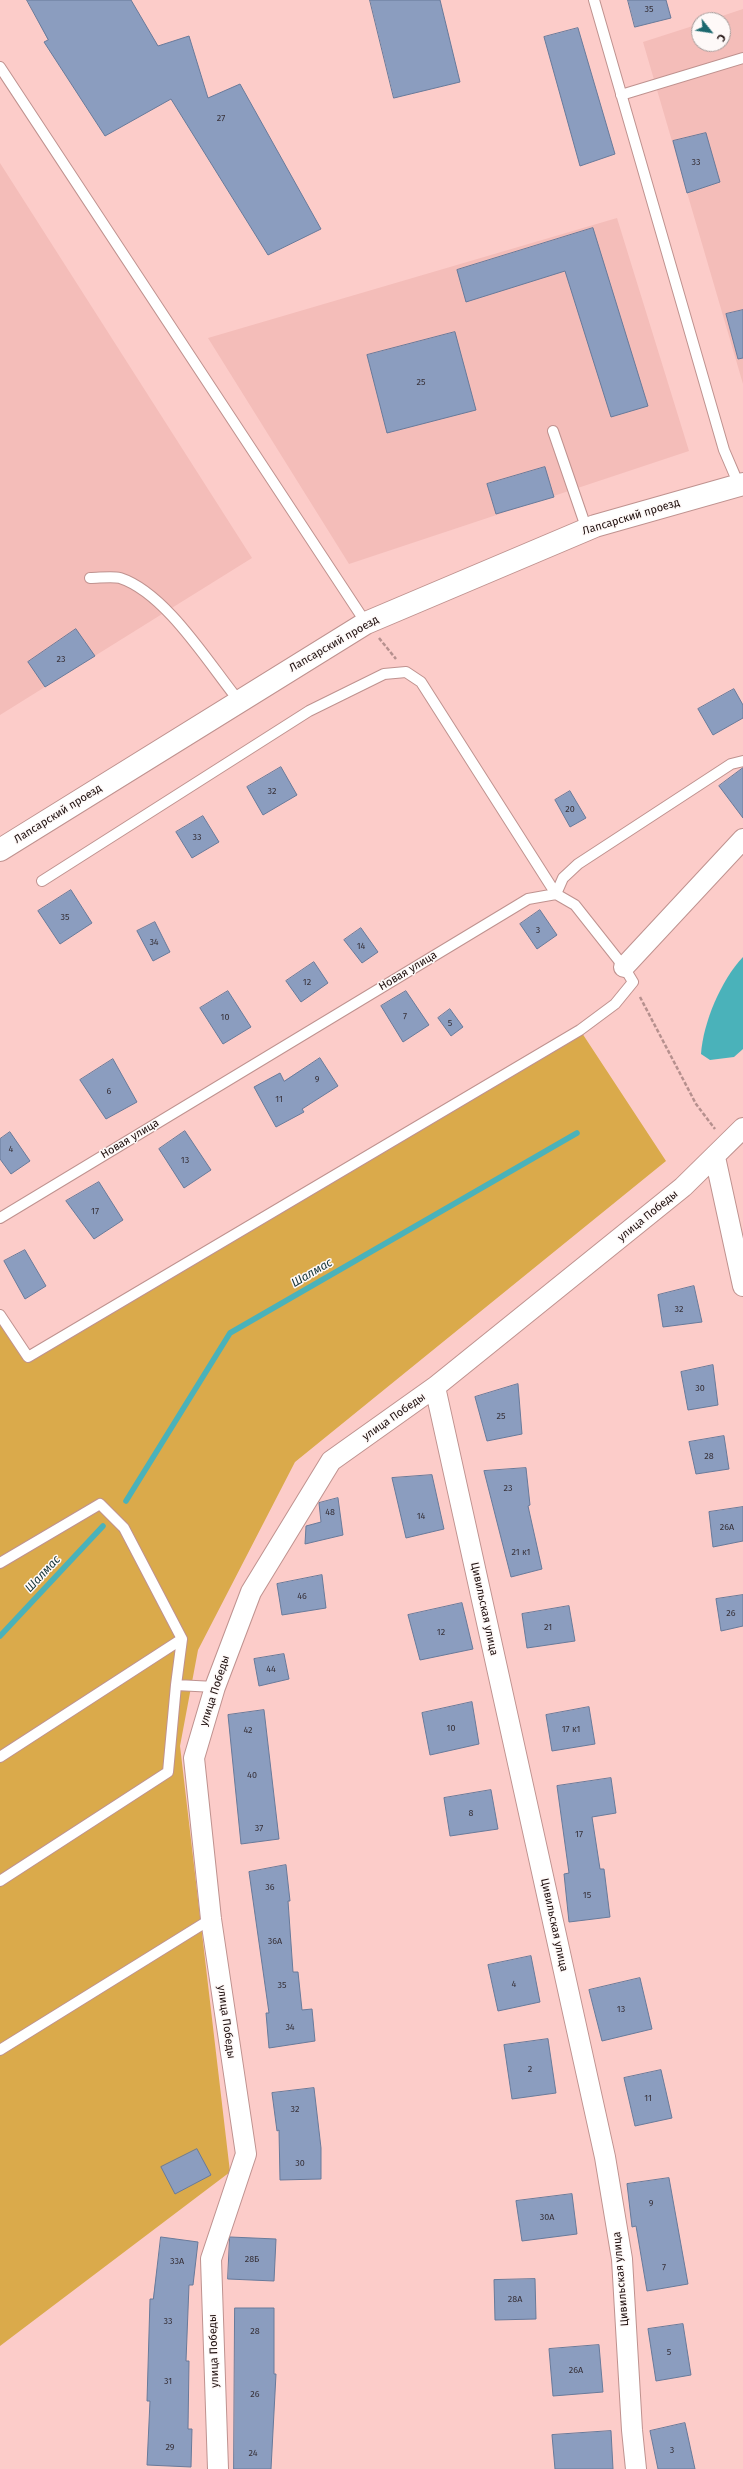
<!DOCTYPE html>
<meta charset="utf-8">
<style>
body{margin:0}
#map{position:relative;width:743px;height:2469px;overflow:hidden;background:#fcccc9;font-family:"Fira Sans",sans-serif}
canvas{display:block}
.north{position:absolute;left:691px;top:12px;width:40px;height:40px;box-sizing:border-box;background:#fef9f8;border:1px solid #a49b9a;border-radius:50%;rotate:120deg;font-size:11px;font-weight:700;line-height:16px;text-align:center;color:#1d0e0d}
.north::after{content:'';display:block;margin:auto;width:14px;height:18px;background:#1b686e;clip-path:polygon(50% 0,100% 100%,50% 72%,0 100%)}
</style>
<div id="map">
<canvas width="743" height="2469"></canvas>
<div class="north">С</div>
</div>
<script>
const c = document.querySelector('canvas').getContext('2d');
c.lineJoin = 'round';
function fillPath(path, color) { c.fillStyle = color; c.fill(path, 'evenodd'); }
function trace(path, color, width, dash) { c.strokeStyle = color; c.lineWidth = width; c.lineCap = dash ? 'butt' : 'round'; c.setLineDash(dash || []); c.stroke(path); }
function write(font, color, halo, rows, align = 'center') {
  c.font = font + ' "Fira Sans",sans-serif'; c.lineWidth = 3; c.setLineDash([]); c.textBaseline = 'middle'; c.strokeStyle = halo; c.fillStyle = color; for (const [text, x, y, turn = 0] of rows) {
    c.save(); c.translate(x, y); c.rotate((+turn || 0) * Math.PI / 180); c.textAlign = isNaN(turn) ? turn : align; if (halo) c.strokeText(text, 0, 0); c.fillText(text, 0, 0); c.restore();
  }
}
fillPath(new Path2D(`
 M743,9V384L643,42L699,24V44H723V20H710Z
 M0,163L252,558L0,715Z
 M617,218L689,451L349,564L208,338Z`), '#f4bdb9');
fillPath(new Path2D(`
 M580,1030L666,1161L295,1462L198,1650L180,1746L230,2172L0,2346V1315L28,1357Z`), '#daaa4b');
fillPath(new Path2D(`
 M743,957V1049L734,1057L710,1060L701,1054C703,1023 721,980 743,957Z`), '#4ab2ba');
trace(new Path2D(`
 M126,1501L230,1333L577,1133
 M0,1636L103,1526`), '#4ab2ba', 5.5);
const building = new Path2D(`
 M27,0H131L158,46L189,36L208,98L240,84L321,229L268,255L171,99L105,136L44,42L48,40Z
 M370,0H440L460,82L394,98Z
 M628,0H666L671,18L635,27Z
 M578,28L615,154L580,166L544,37Z
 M706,133L720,182L687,193L673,141Z
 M593,228L648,406L611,417L565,271L466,302L457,270Z
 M743,310V358L738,359L726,314Z
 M455,332L476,410L387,433L367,355Z
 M545,467L554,497L496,514L487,484Z
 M76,629L95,656L45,687L28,662Z
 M734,689L743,705V718L713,735L698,709Z
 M281,767L297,795L263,815L247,787Z
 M743,768V818L719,786Z
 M570,791L586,818L570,827L555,800Z
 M203,816L219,842L192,858L176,832Z
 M71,890L92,923L60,944L38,911Z
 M540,910L557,935L537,949L520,924Z
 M155,922L170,952L153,961L137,931Z
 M361,928L378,952L362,963L344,940Z
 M314,962L328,983L301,1002L286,981Z
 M228,991L251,1027L223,1044L200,1008Z
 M406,991L429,1025L403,1042L381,1006Z
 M450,1009L463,1027L451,1036L438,1018Z
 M320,1058L338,1086L302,1109L304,1112L276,1127L254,1087L280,1073L284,1081Z
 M113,1059L137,1102L106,1119L80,1080Z
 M185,1131L211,1170L184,1188L159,1149Z
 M10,1132L30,1161L11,1174L0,1159V1139Z
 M99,1182L123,1220L94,1239L66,1201Z
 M25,1250L46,1286L25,1299L4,1261Z
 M694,1286L702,1322L663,1327L658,1295Z
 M713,1365L718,1405L688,1410L681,1372Z
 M518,1384L522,1434L487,1441L475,1397Z
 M724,1436L729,1469L696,1474L689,1442Z
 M526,1468L530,1505L528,1506L542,1569L511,1577L484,1471Z
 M432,1475L444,1529L406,1538L392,1478Z
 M338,1498L343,1535L305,1544L306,1526L321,1522L319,1503Z
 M743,1507V1541L713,1547L709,1512Z
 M322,1575L326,1608L282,1615L277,1584Z
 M743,1595V1626L721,1631L716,1599Z
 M462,1603L473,1649L420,1660L408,1615Z
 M569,1606L575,1641L527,1648L522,1614Z
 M284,1654L289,1679L259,1686L254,1659Z
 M472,1702L479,1744L430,1755L422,1713Z
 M589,1707L595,1744L552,1751L546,1715Z
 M264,1710L279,1839L241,1844L228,1715Z
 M611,1778L616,1813L592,1817L600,1869H604L610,1917L569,1922L564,1874L569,1873L557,1786Z
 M491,1790L498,1829L450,1836L444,1798Z
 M286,1865L290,1901H288L293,1972H298L302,2010L312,2009L315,2041L269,2048L266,2013H269L249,1872Z
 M531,1956L540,2002L498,2011L488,1965Z
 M640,1978L652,2029L602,2041L589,1990Z
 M548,2039L556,2093L512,2099L504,2045Z
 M661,2070L672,2118L635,2126L624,2078Z
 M314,2088L321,2148V2179L280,2180L279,2130L277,2131L272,2093Z
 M197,2149L211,2175L175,2194L161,2167Z
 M669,2178L688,2284L647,2291L636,2226L632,2227L627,2184Z
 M572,2194L577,2234L522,2241L516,2201Z
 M161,2237L198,2242L193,2285H189L186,2361H189L188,2429H192L191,2467L147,2465L150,2401H147L150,2299H153Z
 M230,2237L276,2239L274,2281L228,2279Z
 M535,2279L536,2319L495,2320L494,2280Z
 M235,2308H274V2374H276L271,2469H234Z
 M683,2324L691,2375L656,2381L648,2329Z
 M599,2345L603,2392L553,2396L549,2349Z
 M685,2423L695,2469H658L650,2431Z
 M611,2431L613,2469H555L552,2435Z`);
fillPath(building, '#8b9dbf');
trace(building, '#687a9a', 1);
const service = new Path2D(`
 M594,0L724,450L739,485
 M0,67L366,623
 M621,95L743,58
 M553,431L587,530
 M90,578C99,578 112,576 120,578C166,593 209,664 239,701
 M42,881L309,711L384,674L406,672L421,682L556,894
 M556,894L563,878L578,864L731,764L743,761
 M0,1218L528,899L556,894L575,905L624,967L633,982L615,1004L580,1030L28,1357L0,1315
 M0,1563L100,1504L124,1528L182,1639L176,1685L215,1687
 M0,1757L182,1639
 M0,1881L168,1772L176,1685
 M0,2050L211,1919`);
const minor = new Path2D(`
 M624,967L743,839
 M715,1157L743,1286
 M435,1387L605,2157L622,2259L632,2430L636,2469
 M218,2469L211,2259L246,2154L211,1919L194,1758L215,1687L251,1592L331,1461L435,1387L683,1187L743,1128`);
const tertiary = new Path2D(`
 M0,850L366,623L595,526L743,484`);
trace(service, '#bf928f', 12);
trace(minor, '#bf928f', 22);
trace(tertiary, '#bf928f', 24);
trace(new Path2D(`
 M379,638L396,659
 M640,997L696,1104L715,1129`), '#b6908e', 2.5, [4, 2]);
trace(service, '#fff', 10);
trace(minor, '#fff', 20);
trace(tertiary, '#fff', 22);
write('9px', '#38323a', null, [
 ["35",649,9],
 ["27",221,118],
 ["33",696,162],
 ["25",421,382],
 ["23",61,659],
 ["32",272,791],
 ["20",570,809],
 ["33",197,837],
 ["35",65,917],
 ["3",538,930],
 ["34",154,942],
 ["14",361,946],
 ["12",307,982],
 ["7",405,1016],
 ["10",225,1017],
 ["5",450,1023],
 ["9",317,1079],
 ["6",109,1091],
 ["11",279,1099],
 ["4",11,1149],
 ["13",185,1160],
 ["17",95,1211],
 ["32",679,1309],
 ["30",700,1388],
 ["25",501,1416],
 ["28",709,1456],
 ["23",508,1488],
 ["48",330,1512],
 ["14",421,1516],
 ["26А",727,1527],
 ["21 к1",521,1552],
 ["46",302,1596],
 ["26",731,1613],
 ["21",548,1627],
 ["12",441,1632],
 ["44",271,1669],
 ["10",451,1728],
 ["17 к1",571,1729],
 ["42",248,1730],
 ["40",252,1775],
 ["8",471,1813],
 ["37",259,1828],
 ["17",579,1834],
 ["36",270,1887],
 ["15",587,1895],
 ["36А",275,1941],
 ["4",514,1984],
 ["35",282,1985],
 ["13",621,2009],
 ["34",290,2027],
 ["2",530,2069],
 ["11",648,2098],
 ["32",295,2109],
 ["30",300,2163],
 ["9",651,2203],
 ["30А",547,2217],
 ["28Б",252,2259],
 ["33А",177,2261],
 ["7",664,2267],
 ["28А",515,2299],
 ["33",168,2321],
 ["28",255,2331],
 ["5",669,2352],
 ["26А",576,2370],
 ["31",168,2381],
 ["26",255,2394],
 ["29",170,2447],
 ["3",672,2450],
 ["24",253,2453]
]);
write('11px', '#1d0e0d', '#fef9f8', [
 ["Лапсарский проезд",631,517,-17],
 ["Лапсарский проезд",334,644,-30],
 ["Лапсарский проезд",58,814,-32],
 ["Новая улица",408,971,-31],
 ["Новая улица",130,1139,-31],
 ["улица Победы",648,1216,-39],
 ["улица Победы",394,1417,-35],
 ["Цивильская улица",484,1609,78],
 ["улица Победы",215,1691,-72],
 ["Цивильская улица",554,1925,78],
 ["улица Победы",226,2022,82],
 ["Цивильская улица",621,2279,-95],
 ["улица Победы",214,2351,-92]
]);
write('italic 12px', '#143437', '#fef9f8', [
 ["Шалмас",312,1273,-30],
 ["Шалмас",43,1574,-47]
]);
</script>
